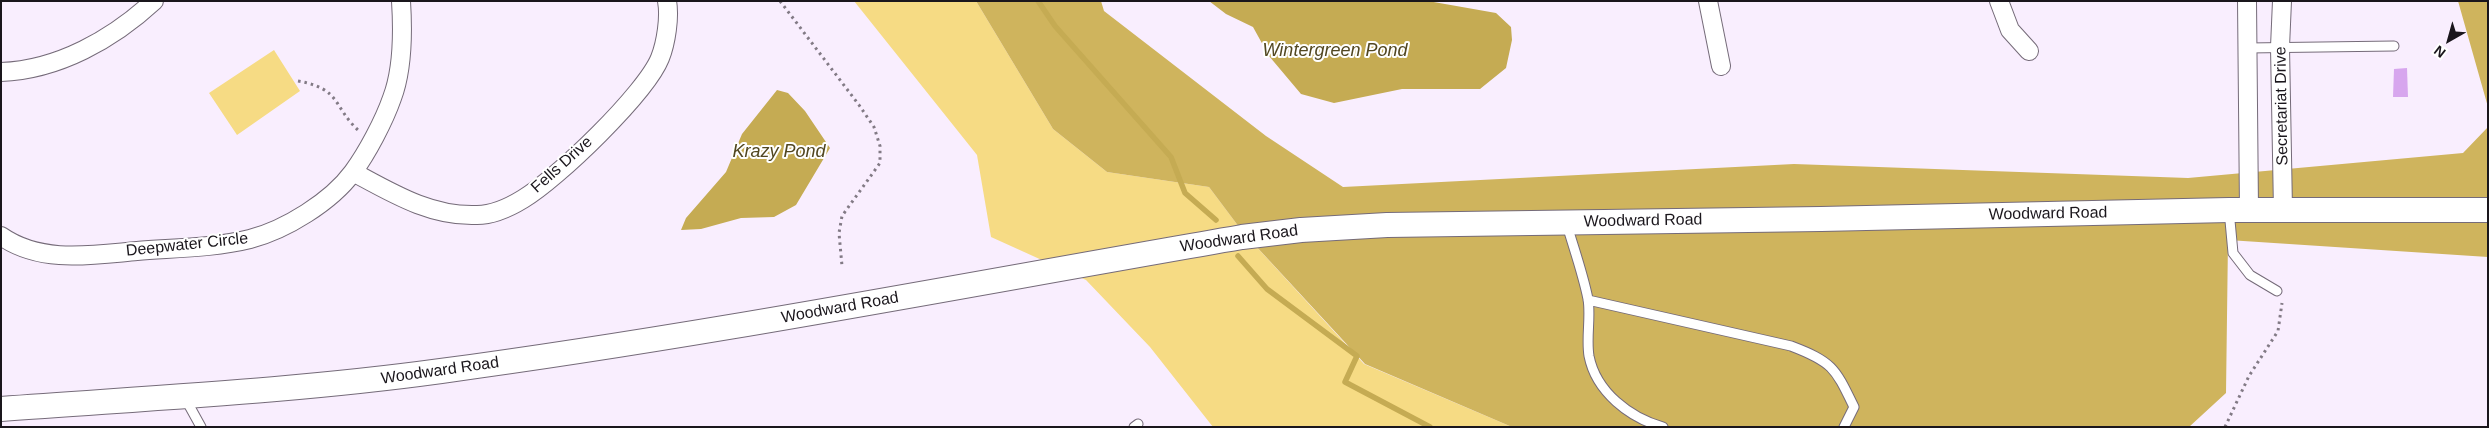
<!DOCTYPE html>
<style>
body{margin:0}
#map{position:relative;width:2489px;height:428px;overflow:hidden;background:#f9eefe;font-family:Helvetica,sans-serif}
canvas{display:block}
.frame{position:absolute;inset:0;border:2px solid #1a161c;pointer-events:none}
.north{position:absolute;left:2424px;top:15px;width:50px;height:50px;-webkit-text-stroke:4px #fff;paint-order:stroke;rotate:218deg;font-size:14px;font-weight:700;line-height:20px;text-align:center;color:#1a161c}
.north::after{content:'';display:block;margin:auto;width:18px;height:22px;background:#1a161c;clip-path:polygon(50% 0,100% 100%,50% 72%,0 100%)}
</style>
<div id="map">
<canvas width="2489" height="428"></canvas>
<div class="frame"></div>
<div class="north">N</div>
</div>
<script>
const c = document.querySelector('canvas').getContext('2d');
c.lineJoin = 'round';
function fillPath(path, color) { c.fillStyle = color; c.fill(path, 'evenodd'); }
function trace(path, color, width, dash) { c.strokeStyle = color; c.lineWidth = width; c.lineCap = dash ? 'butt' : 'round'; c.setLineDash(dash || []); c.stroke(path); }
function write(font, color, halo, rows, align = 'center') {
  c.font = font + ' Helvetica,sans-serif'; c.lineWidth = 4; c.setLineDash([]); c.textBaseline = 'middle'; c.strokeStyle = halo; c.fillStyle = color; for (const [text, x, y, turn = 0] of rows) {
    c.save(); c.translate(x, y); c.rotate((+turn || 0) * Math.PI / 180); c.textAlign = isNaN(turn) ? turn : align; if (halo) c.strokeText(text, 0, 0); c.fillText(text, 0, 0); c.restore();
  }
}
fillPath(new Path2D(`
 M854,1H976L1053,129L1107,172L1209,187L1242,231L1364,364L1512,427H1213L1150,347L1086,280L991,237L977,155Z
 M274,50L300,91L237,135L209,93Z`), '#f6db84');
fillPath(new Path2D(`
 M976,1H1101L1104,11L1266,136L1343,187L1794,164L2188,178L2463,153L2488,127V257L2228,240L2226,393L2189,427H1512L1365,364L1242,231L1209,187L1107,172L1053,129Z
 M2458,1H2488V107Z`), '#cfb45d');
fillPath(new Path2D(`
 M1209,1H1428L1496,13L1511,27L1512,40L1506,68L1480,89H1402L1334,103L1301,94L1269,56L1253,27L1226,14Z
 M777,90L788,93L805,111L830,148L796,205L774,217L741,218L701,229L681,230L686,218L726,172L742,134Z`), '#c5ab53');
trace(new Path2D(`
 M1038,1L1055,26L1171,157L1185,193L1216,220
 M1238,256L1267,289L1357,356L1345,382L1430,427`), '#c5ab53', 5.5);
fillPath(new Path2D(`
 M2407,68L2408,97H2393L2394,69Z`), '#d7a6ee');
const lane = new Path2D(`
 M2248,48L2394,46
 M2229,210L2233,253L2250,275L2277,291
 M1567,225C1574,249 1583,274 1588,299C1591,317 1586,338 1589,356C1596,392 1630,418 1663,427
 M1588,300L1791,346C1833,362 1835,368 1854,407L1844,427
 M185,398L201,427
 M1134,427L1138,424`);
const street = new Path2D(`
 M1708,1L1721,66
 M1999,1L2010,30L2029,51
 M2247,1L2249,210
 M2282,1L2280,47L2283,210
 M1,72C58,70 113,39 154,1
 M353,172C392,193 431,217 477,215C493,215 510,207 523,199C557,179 646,93 660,58C666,43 670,17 667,1
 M1,236C41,264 92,255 137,251C174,248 214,248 250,239C285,230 331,202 353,172C367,153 384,121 392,98C403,69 403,32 401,1`);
const secondary = new Path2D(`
 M1,409C148,398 295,391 441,371C709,335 975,283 1242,237L1301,230L1387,225L1821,219L2229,210H2488`);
trace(lane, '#756b79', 11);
trace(street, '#756b79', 20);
trace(secondary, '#756b79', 26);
trace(new Path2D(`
 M780,1L859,105L874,127L880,146V163L842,216L839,233L842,266
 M298,81C342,89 332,106 359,131
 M2225,427L2249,376L2278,331L2282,303`), '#827a85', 3, [2.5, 4]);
trace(lane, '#fff', 9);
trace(street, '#fff', 18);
trace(secondary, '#fff', 24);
write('16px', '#1a161c', '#fff', [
 ["Secretariat Drive",2282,106,-91],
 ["Fells Drive",562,165,-42],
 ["Woodward Road",2048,214,-1],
 ["Woodward Road",1643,221,-1],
 ["Woodward Road",1239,239,-8],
 ["Deepwater Circle",187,245,-6],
 ["Woodward Road",840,308,-10],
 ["Woodward Road",440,371,-8]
]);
write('italic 18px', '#524721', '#fff', [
 ["Wintergreen Pond",1335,51],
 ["Krazy Pond",779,152]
]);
</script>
